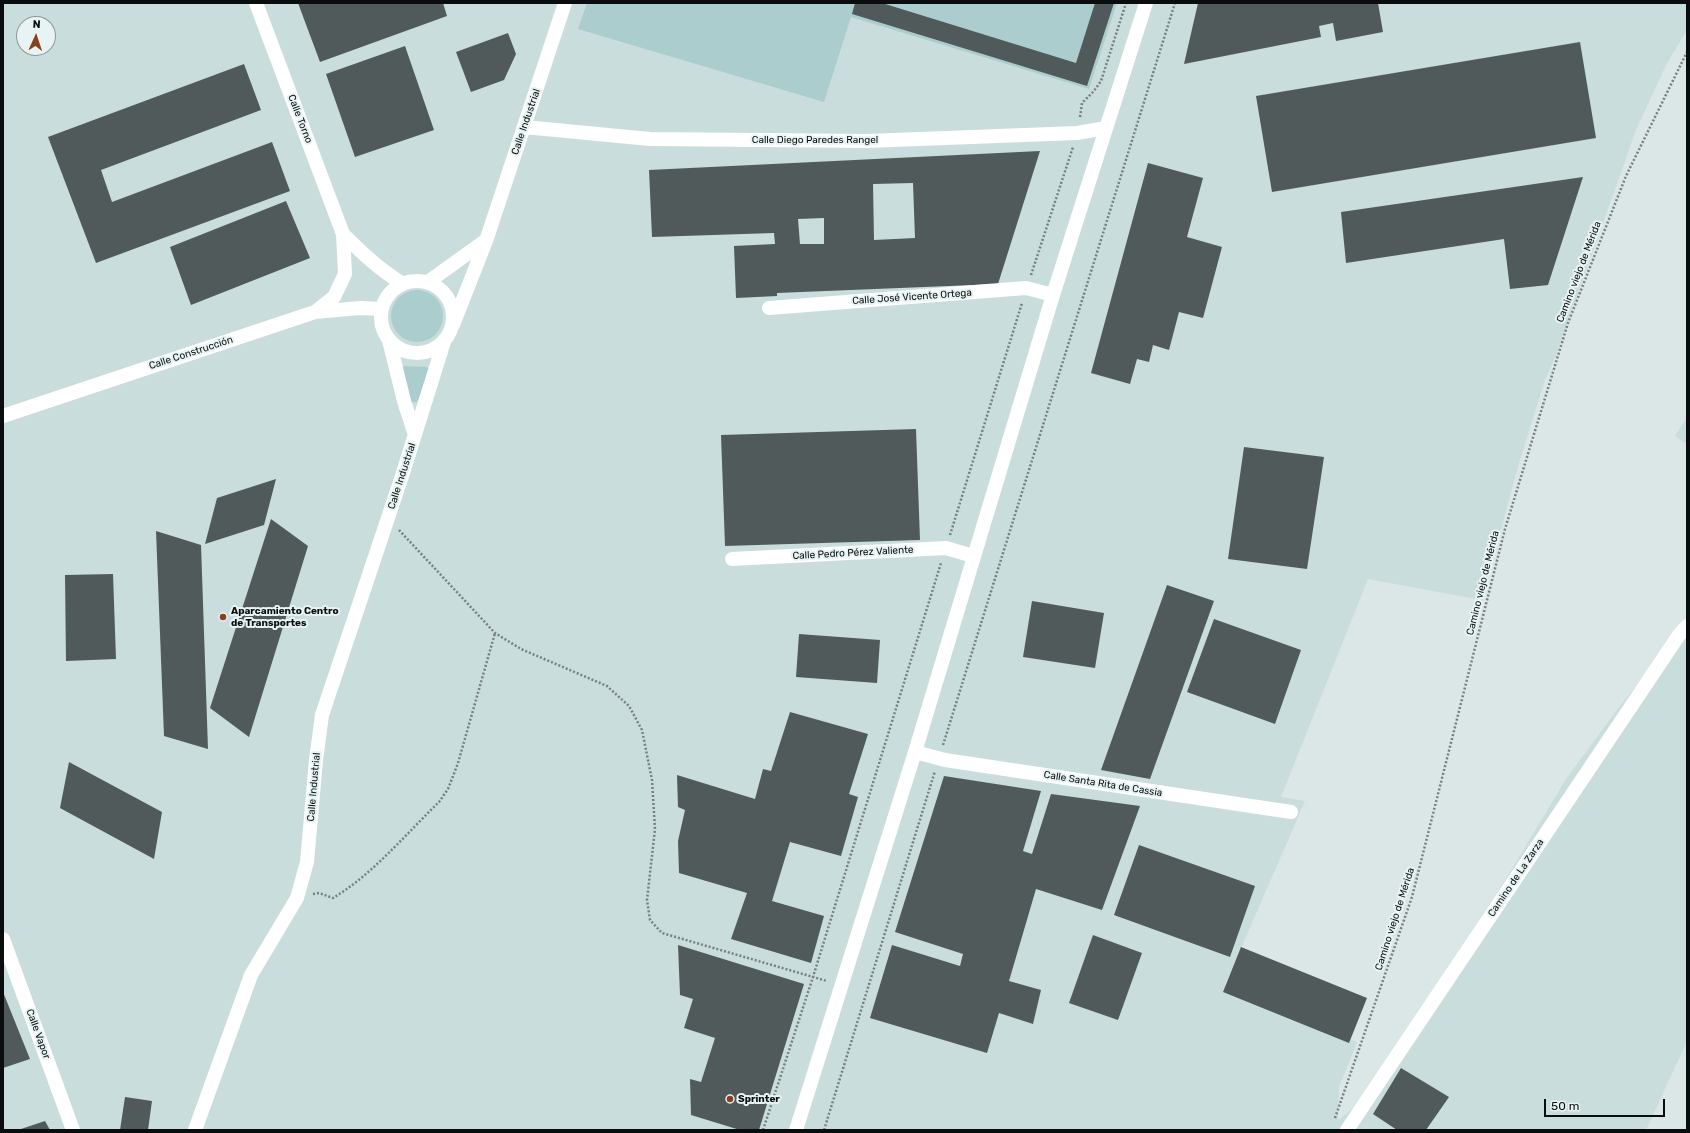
<!DOCTYPE html>
<meta charset="utf-8">
<style>
body{margin:0}
#map{position:relative;width:1690px;height:1133px;overflow:hidden;background:#dbe6e6;font-family:Rubik,sans-serif}
canvas{display:block}
.frame{position:absolute;inset:0;border:4px solid #090d0d;pointer-events:none}
.north{position:absolute;left:16px;top:16px;width:40px;height:40px;box-sizing:border-box;background:#e8f3f3;border:1px solid #8f9797;border-radius:50%;rotate:3deg;font-size:11px;font-weight:700;line-height:16px;text-align:center;color:#090d0d}
.north::after{content:'';display:block;margin:auto;width:14px;height:18px;background:#88411c;clip-path:polygon(50% 0,100% 100%,50% 72%,0 100%)}
.scale{position:absolute;left:1544px;top:1099px;width:121px;height:18px;box-sizing:border-box;border:2px solid #090d0d;border-top:0;padding-left:5px;font-size:12px;line-height:14px;white-space:nowrap;color:#090d0d;-webkit-text-stroke:3px #e8f3f3;paint-order:stroke}
</style>
<div id="map">
<canvas width="1690" height="1133"></canvas>
<div class="frame"></div>
<div class="north">N</div>
<div class="scale">50 m</div>
</div>
<script>
const c = document.querySelector('canvas').getContext('2d');
c.lineJoin = 'round';
function fillPath(path, color) { c.fillStyle = color; c.fill(path, 'evenodd'); }
function trace(path, color, width, dash) { c.strokeStyle = color; c.lineWidth = width; c.lineCap = dash ? 'butt' : 'round'; c.setLineDash(dash || []); c.stroke(path); }
function write(font, color, halo, rows, align = 'center') {
  c.font = font + ' Rubik,sans-serif'; c.lineWidth = 4; c.setLineDash([]); c.textBaseline = 'middle'; c.strokeStyle = halo; c.fillStyle = color; for (const [text, x, y, turn = 0] of rows) {
    c.save(); c.translate(x, y); c.rotate((+turn || 0) * Math.PI / 180); c.textAlign = isNaN(turn) ? turn : align; if (halo) c.strokeText(text, 0, 0); c.fillText(text, 0, 0); c.restore();
  }
}
fillPath(new Path2D(`
 M3,3H1687V30L1666,65L1636,130L1555,358L1545,380L1519,463L1482,600L1368,579L1281,797L1305,801L1225,985L1357,1042L1339,1087L1338,1120L1341,1118L1358,1104L1506,879L1566,779L1620,706L1687,624V1041L1646,1130H3ZM24,24H48V48H24Z
 M1687,417V444L1675,436Z`), '#c8dddc');
fillPath(new Path2D(`
 M587,3H1117L1089,89L851,17L824,102L578,29Z
 M391 316a26 26 0 1 1 52 0a26 26 0 1 1-52 0Z
 M405,366L427,367L430,371L417,402H410L401,369Z`), '#accdcd');
fillPath(new Path2D(`
 M298,3H443L447,16L320,62Z
 M855,3H882L1076,63L1095,3H1114L1087,86L852,14Z
 M1198,3H1378L1383,32L1336,41L1333,23L1319,26L1321,37L1184,64Z
 M508,33L516,54L504,80L471,92L456,52Z
 M1580,42L1596,138L1272,192L1256,96Z
 M405,46L434,130L355,157L326,74Z
 M244,64L261,110L101,170L112,202L272,142L290,191L96,263L48,137Z
 M1040,151L998,284L777,293V296L736,298L734,246L775,244L774,233L652,237L649,170ZM913,183L915,238L874,240L873,184ZM824,218V244H800L798,219Z
 M1148,163L1203,178L1187,237L1222,247L1203,318L1179,312L1169,350L1153,345L1149,362L1137,359L1130,384L1091,373Z
 M1583,177L1548,285L1510,289L1504,239L1346,263L1341,212Z
 M286,201L310,258L191,305L170,247Z
 M916,429L920,540L725,546L721,435Z
 M1244,447L1324,457L1307,569L1228,559Z
 M276,479L264,525L205,544L217,498Z
 M271,519L308,546L249,737L210,708Z
 M156,531L201,545L208,749L164,736Z
 M113,574L116,659L66,661L65,575Z
 M1167,585L1214,601L1150,779L1101,770Z
 M1032,601L1104,613L1095,668L1023,657Z
 M1214,619L1301,650L1275,724L1187,692Z
 M799,634L880,640L877,683L796,677Z
 M790,712L868,734L849,794L858,797L841,856L790,842L772,901L824,916L811,963L731,939L747,893L679,873L678,841L685,810L678,807L677,775L755,799L763,769L771,771Z
 M69,762L162,812L154,859L60,808Z
 M944,776L1041,791L1023,851L1032,854L1051,794L1140,806L1102,910L1036,889L1009,981L1041,990L1033,1024L999,1013L987,1053L870,1018L892,945L960,966L963,954L895,932Z
 M1139,845L1255,886L1230,957L1114,915Z
 M1093,935L1142,953L1118,1020L1069,1003Z
 M678,945L804,984L759,1130H740L691,1115L690,1079L701,1082L715,1038L684,1028L693,999L680,995Z
 M1241,947L1367,998L1349,1043L1223,992Z
 M3,992L30,1059L3,1068Z
 M1401,1068L1449,1097L1426,1130H1397L1373,1114Z
 M125,1097L152,1101L148,1130H120Z
 M45,1121L50,1130H18Z`), '#515a5a');
trace(new Path2D(`
 M1080,117L1082,103L1094,91L1101,81L1126,3
 M1031,275L1073,147
 M399,530L495,633L521,649L607,686L629,706L642,730L652,780L655,829L647,900L650,920L662,933L827,981
 M950,535L1022,303
 M943,745L1175,3
 M313,894L319,893L333,898C372,875 406,834 439,802L448,789L458,763L495,633
 M1335,1118L1412,897L1505,529L1568,323L1626,176L1687,52
 M763,1130L813,977L941,563
 M824,1130L935,771`), '#777f7f', 2.5, [2, 2]);
trace(new Path2D(`
 M256,3L343,234L345,274L334,297L315,312
 M524,127L650,139L867,141L1077,133L1106,128
 M343,234C362,253 380,270 403,284
 M381 317a36 36 0 1 1 72 0a36 36 0 1 1-72 0Z
 M428,282L485,241
 M769,308L1026,288L1053,295
 M453,325L486,241L565,3
 M389,340L404,401L415,435
 M3,416L315,312L360,308L382,309
 M732,559L946,548L973,556
 M915,752L945,760L1291,812
 M3,939L73,1130
 M195,1130L251,975L297,898L307,862L316,760L322,715L401,479L444,342
 M796,1130L915,752L1053,295L1146,3
 M1347,1130L1679,635L1687,626`), '#fff', 14);
for (const [x, y, r, color] of [
 [223,617,4,"#88411c"],
 [730,1099,4,"#88411c"]
]) { const dot = new Path2D(); dot.arc(x, y, r, 0, 2 * Math.PI); c.fillStyle = color; c.fill(dot); trace(dot, '#e8f3f3', 1.5); }
write('10px', '#090d0d', '#e8f3f3', [
 ["Calle Torno",300,119,69],
 ["Calle Industrial",526,122,-71],
 ["Calle Diego Paredes Rangel",815,140],
 ["Camino viejo de Mérida",1579,272,-69],
 ["Calle José Vicente Ortega",912,297,-4],
 ["Calle Construcción",191,353,-18],
 ["Calle Industrial",402,476,-72],
 ["Calle Pedro Pérez Valiente",853,553,-3],
 ["Camino viejo de Mérida",1483,583,-76],
 ["Calle Santa Rita de Cassia",1103,784,9],
 ["Calle Industrial",314,787,-85],
 ["Camino de La Zarza",1516,878,-56],
 ["Camino viejo de Mérida",1395,919,-72],
 ["Calle Vapor",38,1034,70]
]);
write('bold 10px', '#090d0d', '#e8f3f3', [
 ["Aparcamiento Centro",231,611],
 ["de Transportes",231,623],
 ["Sprinter",738,1099]
], 'left');
</script>
